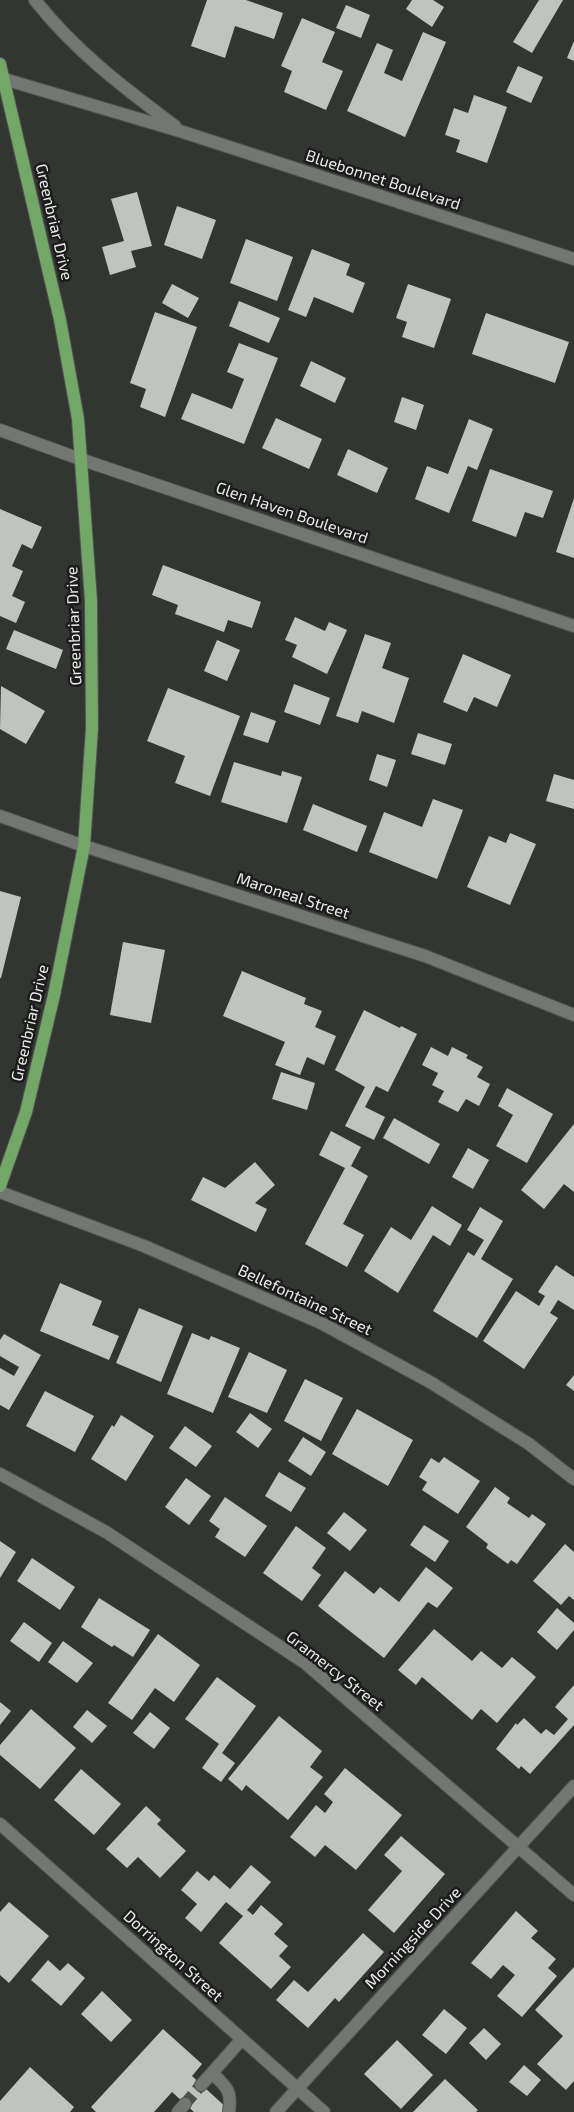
<!DOCTYPE html>
<style>
body{margin:0}
canvas{display:block;background:#333532}
</style>
<canvas width="574" height="2112"></canvas>
<script>
const c = document.querySelector('canvas').getContext('2d');
c.lineJoin = 'round';
function fillPath(path, color) { c.fillStyle = color; c.fill(path, 'evenodd'); }
function trace(path, color, width, dash) { c.strokeStyle = color; c.lineWidth = width; c.lineCap = dash ? 'butt' : 'round'; c.setLineDash(dash || []); c.stroke(path); }
function write(font, color, halo, rows, align = 'center') {
  c.font = font + ' "Exo 2",sans-serif'; c.lineWidth = 5; c.setLineDash([]); c.textBaseline = 'middle'; c.strokeStyle = halo; c.fillStyle = color; for (const [text, x, y, turn = 0] of rows) {
    c.save(); c.translate(x, y); c.rotate((+turn || 0) * Math.PI / 180); c.textAlign = isNaN(turn) ? turn : align; if (halo) c.strokeText(text, 0, 0); c.fillText(text, 0, 0); c.restore();
  }
}
fillPath(new Path2D(`
 M207,0H246L283,13L274,39L235,26L225,58L191,46Z
 M412,0H433L444,7L432,27L406,9Z
 M539,0H563L532,53L513,42Z
 M346,5L370,15L361,38L336,28Z
 M302,18L335,32L322,62L343,71L326,110L284,92L292,71L281,66Z
 M423,32L446,42L405,137L347,111L377,43L393,50L384,73L402,81Z
 M574,41V61L567,58Z
 M518,66L543,77L531,103L506,92Z
 M474,95L507,107L487,163L456,152L460,140L445,135L454,108L468,113Z
 M137,192L152,246L131,251L136,267L110,275L102,247L124,241L111,199Z
 M177,206L216,220L202,259L164,245Z
 M246,239L293,257L277,301L230,283Z
 M312,249L350,264L346,275L365,283L353,313L314,297L306,317L288,310Z
 M172,284L199,298L188,318L162,303Z
 M408,284L451,299L434,348L402,337L407,322L396,318Z
 M239,301L280,318L269,343L229,326Z
 M155,312L197,327L165,417L140,407L146,389L130,383Z
 M486,313L569,342L555,383L472,354Z
 M239,343L278,358L244,444L181,419L192,393L232,409L244,379L227,372Z
 M311,361L346,378L335,403L300,386Z
 M402,397L424,405L416,430L394,422Z
 M276,418L322,439L309,469L262,448Z
 M469,419L493,429L477,470L468,466L449,513L415,499L427,466L448,474Z
 M348,449L388,468L377,493L337,475Z
 M490,469L553,491L543,518L525,512L516,537L472,521Z
 M574,498V558L556,552Z
 M0,509L42,527L32,549L22,544L12,566L23,571L12,596L25,602L16,623L0,616Z
 M163,565L261,602L252,628L228,620L224,632L175,614L178,605L152,595Z
 M295,617L325,631L329,622L347,630L327,674L292,657L297,645L285,640Z
 M14,630L63,650L56,669L6,649Z
 M365,634L391,643L382,668L409,678L394,723L362,711L358,723L336,716Z
 M217,640L240,650L227,681L204,671Z
 M463,654L511,675L497,707L474,697L467,712L443,702Z
 M294,684L330,698L320,725L284,712Z
 M1,686L45,711L26,744L0,729Z
 M168,688L240,716L210,796L175,783L185,756L147,741Z
 M251,712L276,721L268,743L243,735Z
 M418,733L452,744L445,765L411,754Z
 M377,754L396,760L387,787L369,780Z
 M234,762L281,776L282,771L302,777L287,823L221,802Z
 M554,774L574,780V809L546,801Z
 M433,799L463,810L437,879L369,852L384,812L422,827Z
 M313,804L367,826L357,852L303,830Z
 M510,833L536,844L510,905L467,887L489,836L506,843Z
 M0,891L21,897L1,978H0Z
 M123,942L165,950L151,1023L110,1015Z
 M242,971L306,998L304,1004L322,1011L315,1027L336,1036L324,1065L307,1057L300,1075L275,1065L285,1042L223,1016Z
 M364,1010L400,1028L401,1026L417,1034L388,1092L376,1086L365,1107L385,1117L374,1140L345,1126L365,1087L335,1070Z
 M431,1047L448,1056L452,1047L468,1055L466,1058L483,1067L477,1077L490,1084L479,1106L466,1099L458,1112L438,1102L444,1091L432,1085L438,1073L422,1065Z
 M281,1072L315,1083L307,1110L272,1099Z
 M507,1088L553,1114L527,1163L496,1146L513,1115L498,1106Z
 M394,1118L440,1144L429,1164L383,1138Z
 M574,1124V1192L564,1184L544,1209L521,1190Z
 M331,1131L361,1147L351,1166L368,1176L343,1224L364,1235L347,1267L305,1244L345,1168L319,1155Z
 M468,1148L489,1160L473,1189L452,1177Z
 M255,1162L275,1185L255,1203L267,1209L256,1232L191,1200L203,1177L225,1188Z
 M432,1206L462,1225L450,1246L433,1235L398,1293L364,1271L391,1227L411,1240Z
 M480,1207L503,1221L481,1259L513,1279L477,1338L433,1311L468,1252L474,1256L484,1240L467,1230Z
 M556,1265L574,1277V1310L558,1300L550,1313L558,1318L524,1369L483,1341L516,1291L539,1306L545,1296L538,1292Z
 M60,1283L102,1301L92,1325L119,1336L109,1360L40,1331Z
 M139,1308L183,1326L161,1382L116,1363Z
 M192,1333L209,1340L211,1336L240,1348L213,1413L167,1394Z
 M4,1334L41,1355L9,1410L0,1405V1368L14,1376L19,1367L0,1356V1340Z
 M249,1352L287,1370L267,1413L228,1397Z
 M574,1375V1391L566,1385Z
 M305,1379L343,1398L321,1441L284,1421Z
 M45,1391L94,1416L75,1452L26,1426Z
 M357,1409L413,1440L388,1486L332,1454Z
 M250,1413L272,1429L258,1448L236,1432Z
 M121,1415L154,1436L126,1481L91,1459L112,1425L114,1427Z
 M185,1426L212,1446L196,1467L169,1448Z
 M303,1437L326,1452L311,1476L288,1461Z
 M444,1457L480,1481L458,1514L422,1490L427,1482L419,1477L431,1458L439,1463Z
 M279,1472L306,1488L291,1512L265,1496Z
 M186,1478L211,1496L189,1525L165,1507Z
 M495,1487L510,1498L507,1503L529,1518L532,1514L546,1524L517,1564L511,1560L508,1564L486,1548L488,1544L466,1527Z
 M225,1497L267,1526L245,1557L215,1537L220,1529L209,1521Z
 M344,1512L367,1530L350,1551L327,1533Z
 M424,1525L449,1541L435,1562L410,1545Z
 M296,1526L326,1548L312,1568L321,1575L302,1601L263,1573Z
 M0,1541L16,1552L0,1578Z
 M565,1544L574,1552V1600L569,1596L561,1605L533,1581Z
 M32,1558L75,1587L60,1610L17,1581Z
 M426,1567L453,1588L437,1608L428,1602L384,1658L318,1606L345,1571L374,1594L380,1587L399,1602Z
 M99,1598L150,1630L133,1657L114,1645L112,1647L81,1627Z
 M557,1608L574,1623V1630L557,1650L537,1632Z
 M24,1622L52,1643L39,1662L10,1641Z
 M434,1629L472,1661L481,1651L502,1668L512,1657L536,1677L497,1723L481,1709L472,1720L422,1677L416,1685L398,1670Z
 M158,1634L200,1665L174,1702L155,1688L132,1720L108,1703Z
 M63,1641L93,1663L77,1683L48,1662Z
 M217,1677L256,1706L222,1753L235,1763L221,1782L202,1768L219,1744L185,1719Z
 M574,1685V1725L530,1774L521,1766L519,1769L496,1749L516,1723L517,1725L524,1718L541,1734L546,1729L554,1735L568,1719L555,1707Z
 M0,1702L11,1711L0,1725Z
 M31,1709L76,1748L40,1789L0,1755V1745Z
 M87,1710L107,1726L92,1743L73,1727Z
 M150,1712L170,1728L154,1749L133,1733Z
 M279,1716L322,1751L310,1767L323,1777L288,1820L246,1785L242,1791L228,1779Z
 M345,1768L402,1815L356,1870L325,1845L315,1857L290,1837L316,1805L325,1813L333,1802L324,1794Z
 M81,1769L121,1804L94,1835L54,1800Z
 M146,1806L161,1820L157,1824L186,1851L160,1878L138,1857L127,1868L106,1849Z
 M401,1836L445,1874L394,1933L368,1910L402,1871L384,1855Z
 M251,1865L271,1882L247,1910L253,1915L261,1905L283,1924L274,1934L288,1946L279,1956L291,1967L271,1989L219,1943L243,1916L226,1902L201,1932L185,1918L197,1904L181,1890L197,1871L209,1881L214,1875L230,1889Z
 M9,1902L49,1936L9,1983L0,1975V1912Z
 M516,1911L538,1931L531,1938L556,1959L548,1968L557,1976L522,2017L497,1996L515,1975L503,1965L491,1979L471,1963Z
 M363,1933L384,1952L339,2002L335,1998L308,2028L276,2000L294,1980L308,1992Z
 M48,1960L60,1971L68,1963L85,1978L61,2006L31,1980Z
 M574,1967V2081L566,2090L537,2064L563,2036L535,2010Z
 M102,1991L132,2020L111,2042L81,2014Z
 M444,2009L467,2028L446,2054L422,2035Z
 M484,2028L501,2044L486,2060L469,2043Z
 M163,2029L202,2064L192,2076L228,2109L224,2112H194L172,2092L154,2112H96L91,2107Z
 M397,2040L433,2075L401,2109L364,2074Z
 M524,2065L541,2080L527,2096L509,2082Z
 M30,2067L74,2107L70,2112H0V2101Z
 M445,2079L478,2110L476,2112H413Z`), '#c0c3bf');
trace(new Path2D(`
 M185,2104L201,2085`), '#4e504d', 12, [12, 6]);
const minor = new Path2D(`
 M35,0C74,50 124,88 175,126
 M4,79L183,132L574,259
 M0,430L80,459L574,626
 M0,816L84,846L425,956L574,1015
 M0,1192L144,1246L321,1323L430,1382L529,1444L574,1479
 M0,1474L106,1532L305,1663L574,1895
 M0,1824L324,2112
 M201,2085L212,2073
 M178,2112L185,2104
 M229,2112C232,2091 227,2087 212,2073L242,2039
 M276,2112L574,1786`);
const major = new Path2D(`
 M0,64L60,320L78,419L91,601L92,728L84,846L54,995L26,1112L0,1186`);
trace(minor, '#505350', 14);
trace(major, '#505350', 14);
trace(minor, '#737672', 12);
trace(major, '#73a768', 12);
write('16px', '#e9ebe8', '#1b1c1b', [
 ["Bluebonnet Boulevard",383,180,18],
 ["Greenbriar Drive",54,222,77],
 ["Glen Haven Boulevard",292,513,19],
 ["Greenbriar Drive",74,626,-92],
 ["Maroneal Street",293,896,18],
 ["Greenbriar Drive",30,1023,-77],
 ["Bellefontaine Street",305,1300,25],
 ["Gramercy Street",335,1671,38],
 ["Morningside Drive",413,1938,-47],
 ["Dorrington Street",173,1956,42]
]);
</script>
